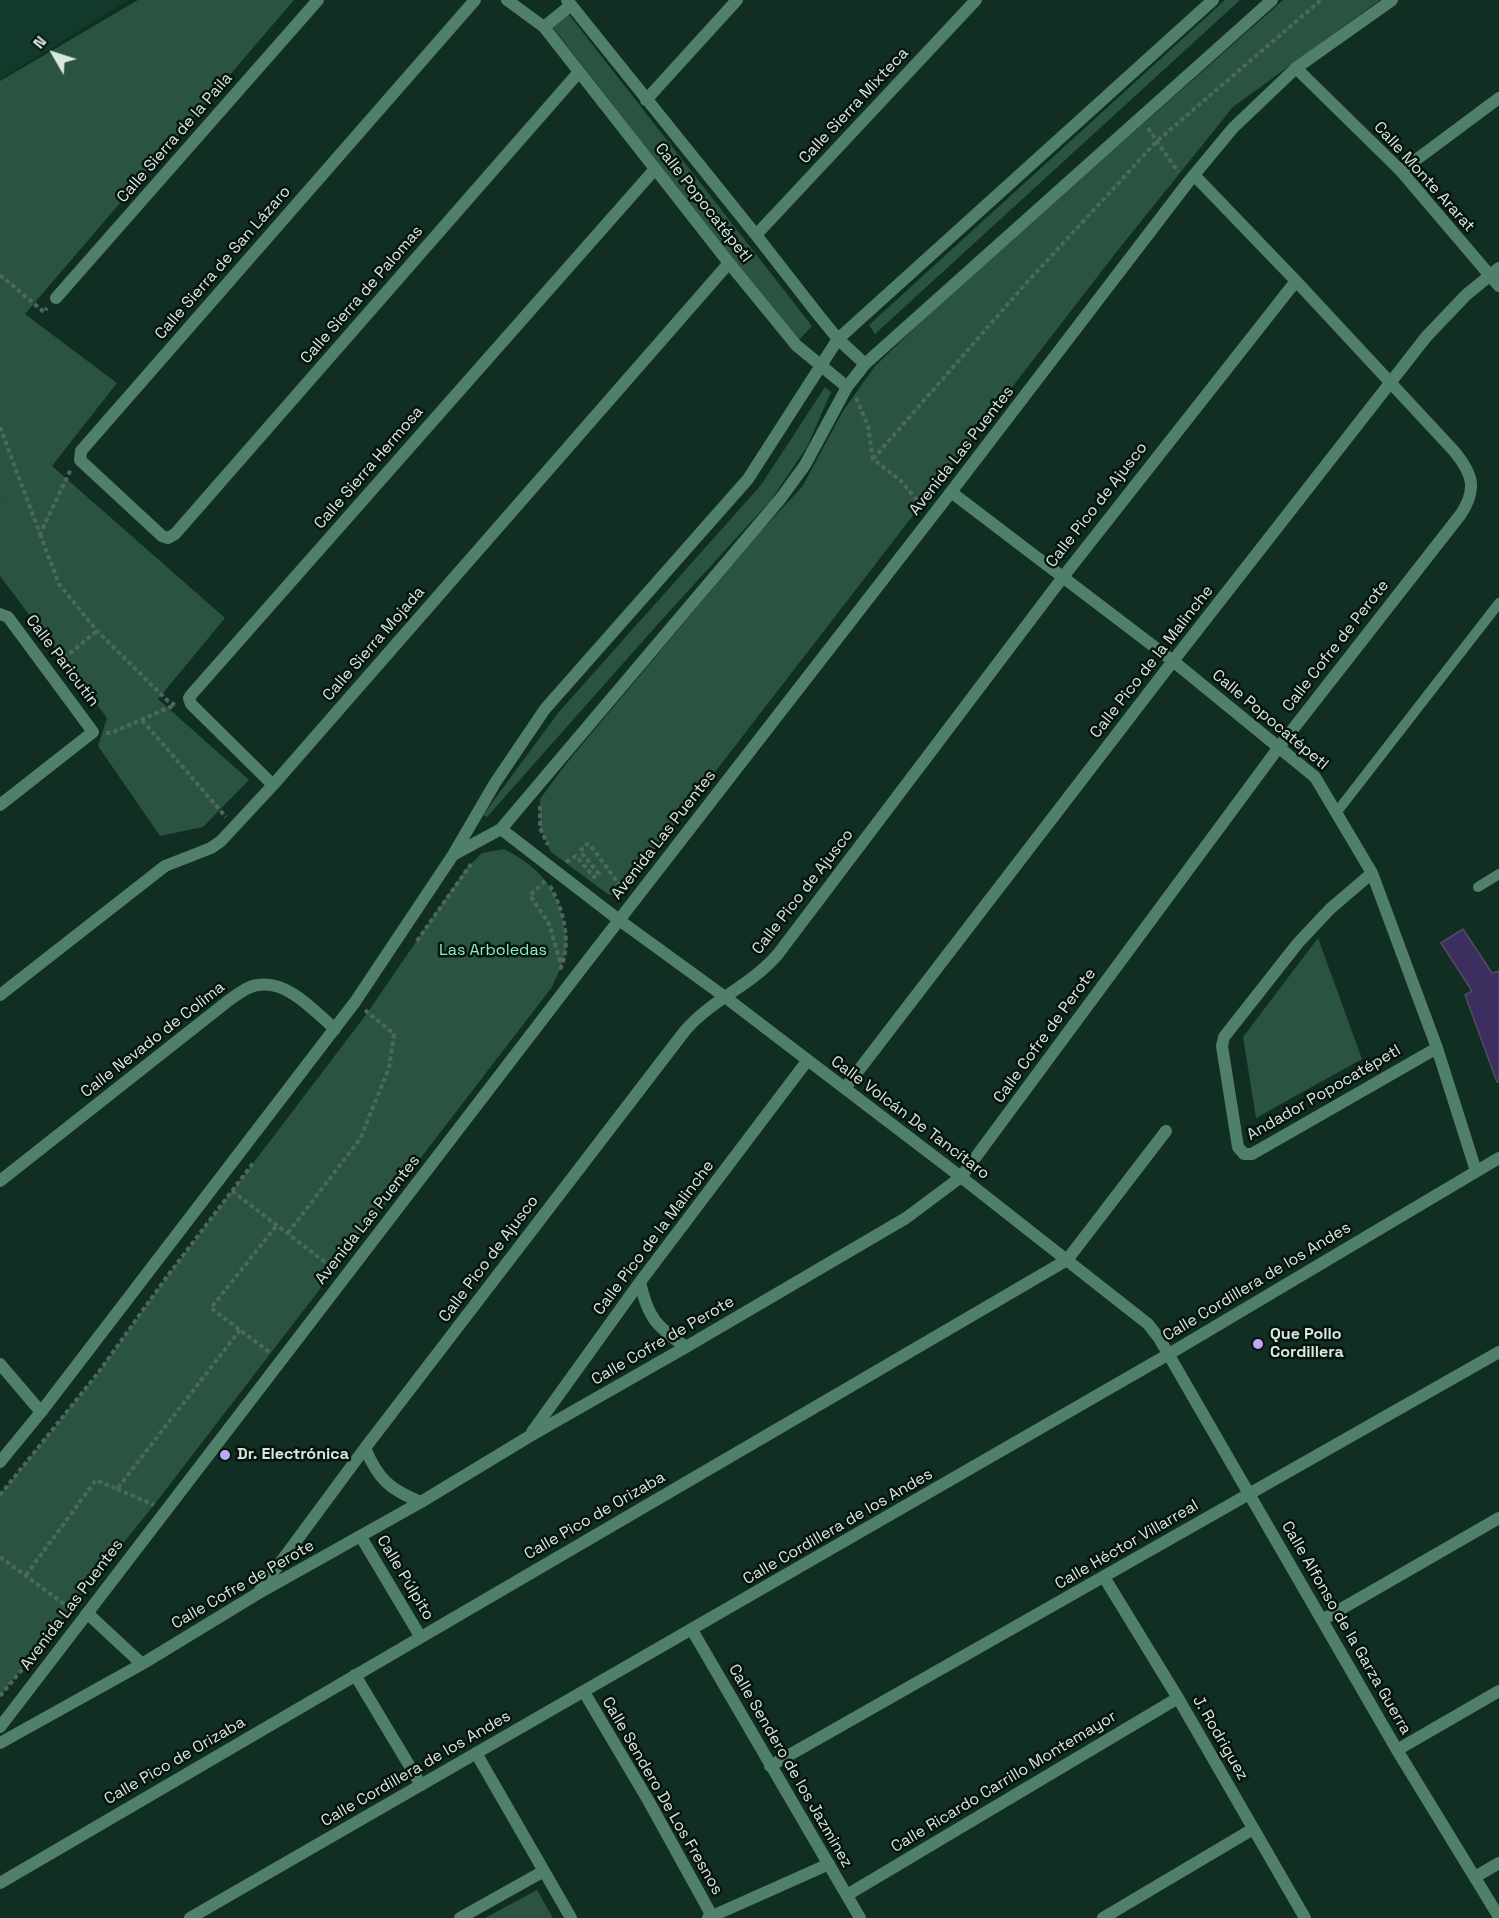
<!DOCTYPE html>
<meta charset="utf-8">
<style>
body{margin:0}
#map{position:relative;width:1499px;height:1918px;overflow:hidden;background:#102e22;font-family:"Space Grotesk",sans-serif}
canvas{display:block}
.north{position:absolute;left:24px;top:24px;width:60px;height:60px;-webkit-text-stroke:4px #07140e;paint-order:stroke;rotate:309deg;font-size:16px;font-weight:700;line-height:24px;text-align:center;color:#d7e8df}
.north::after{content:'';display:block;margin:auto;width:21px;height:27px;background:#d7e8df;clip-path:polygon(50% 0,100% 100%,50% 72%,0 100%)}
</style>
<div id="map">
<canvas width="1499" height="1918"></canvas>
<div class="north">N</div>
</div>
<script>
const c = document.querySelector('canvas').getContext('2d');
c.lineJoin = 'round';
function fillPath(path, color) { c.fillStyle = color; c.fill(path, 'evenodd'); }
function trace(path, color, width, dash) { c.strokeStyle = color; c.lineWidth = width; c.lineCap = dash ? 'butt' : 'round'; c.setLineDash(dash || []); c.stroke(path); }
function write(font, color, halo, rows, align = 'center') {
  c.font = font + ' "Space Grotesk",sans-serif'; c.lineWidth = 5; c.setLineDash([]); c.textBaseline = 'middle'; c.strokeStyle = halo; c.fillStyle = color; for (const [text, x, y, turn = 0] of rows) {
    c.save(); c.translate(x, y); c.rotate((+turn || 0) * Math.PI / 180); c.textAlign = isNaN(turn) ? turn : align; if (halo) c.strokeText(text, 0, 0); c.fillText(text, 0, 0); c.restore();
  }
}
fillPath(new Path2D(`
 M0,0H129L0,80Z`), '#12392a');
fillPath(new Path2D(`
 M138,0H294L25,314L117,383L52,466L225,618L158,699L249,780L203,827L160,836L98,746L107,718L0,576V502L2,500L0,501V81Z
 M1225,0H1240L875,334L869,325Z
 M1283,0H1380L1233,107L1118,250L620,895H609L551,852L540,828V799L565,765L759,533L802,487L843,411L875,366L942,302Z
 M567,12L812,326L796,343L552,26Z
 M825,387L831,392L807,447L771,500L657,625L487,817L483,815L558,713L761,485Z
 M504,849C537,866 558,887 564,925C565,931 567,938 567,943C566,959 558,973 552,987L154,1505L0,1696V1495L98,1373L166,1278L368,1012L465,870L482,853Z
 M1318,938L1362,1059L1256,1118L1243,1037Z
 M537,1890L553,1918H485Z`), '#2a5341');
const building = new Path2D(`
 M1463,929L1492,973L1499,971V1082H1497L1465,995L1472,991L1441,943Z`);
fillPath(building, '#3c2e5e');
trace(building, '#514b65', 1.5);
trace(new Path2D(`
 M1148,128L1178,172
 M0,275L44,312L47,308
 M856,398L868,426L873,459L901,481L923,507
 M0,427L40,534L71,469
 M873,459L1021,289L1157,141L1321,0
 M40,534L59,584L97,631L168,701L175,705
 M58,663L97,631
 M142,720L226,817
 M106,733H111L175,705
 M540,806V828L548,845
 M566,862L576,856L594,877L599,874L580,851L587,844L590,845L625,892
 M545,881L530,895L549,924L561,964
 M550,886C564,911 572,942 560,970
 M417,941L471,864
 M232,1191L334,1269
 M288,1233L360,1139L389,1068L394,1034L365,1010
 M269,1352L211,1308L277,1225
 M117,1489L154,1505
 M0,1495L98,1373L166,1278L254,1162
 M0,1557L71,1609
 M26,1575L96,1480L117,1489L240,1330
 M0,1696L29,1661`), '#4d675c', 4, [4.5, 3]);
trace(new Path2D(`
 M1336,813L1499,603
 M1478,887L1499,874`), '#50806a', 10);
trace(new Path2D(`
 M475,0L81,451L80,460L162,536L168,538L175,534L579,72
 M507,0L544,27L729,263L796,345L847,387
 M567,0L756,235L820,317L838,339L865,364
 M544,27L571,5
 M1296,68L1401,171L1499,286
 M646,100L737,0
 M1401,171L1499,98
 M756,235L976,0
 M56,298L318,0
 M951,492L1173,661L1315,777L1372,873L1437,1048L1476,1171
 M0,614L8,617L93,732L0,805
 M273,785L191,704L189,698L191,695L655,169
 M1372,873L1330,909L1298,943L1224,1037L1222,1046L1238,1147L1244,1154H1252L1437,1048
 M619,920L725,997L961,1177L1148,1324L1159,1338L1397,1750L1499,1917
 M0,995L165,866L211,848L221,841L273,785L729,263
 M845,1088L1173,661L1426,337L1466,295L1499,268
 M0,1181L228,1001C237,995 247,986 258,985C288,980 314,1011 335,1029
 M640,1282C648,1318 656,1326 686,1347
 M0,1364L41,1412
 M532,1432L640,1282L807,1061
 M365,1448C378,1479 390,1490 421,1502
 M361,1537L420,1636
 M1104,1577L1178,1698L1305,1918
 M260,1590L365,1448L684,1032C710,1000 750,987 778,954L1063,577L1296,281
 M87,1613L142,1664
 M1322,1620L1499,1518
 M692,1630L860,1918
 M355,1675L421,1785
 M584,1692L648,1800L712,1916
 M0,1743L142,1664L257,1594L421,1502L530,1436L686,1347L906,1218L961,1177L1279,747L1461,514C1478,488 1472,473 1454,451L1296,281L1194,175
 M1397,1750L1499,1691
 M476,1753L571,1918
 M770,1766L1499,1352
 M1475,1877L1499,1863
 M0,1883L1067,1260L1166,1131
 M847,1895L1178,1698
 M460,1918L544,1871
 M708,1918L829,1864
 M1103,1918L1253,1829`), '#50806a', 12);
trace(new Path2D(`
 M501,829L619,920
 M453,855L501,829L781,498L805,465L847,387L865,364L1272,0
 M0,1462L41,1412L355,1002L453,855L495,783L545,709L748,479L838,339L1213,0
 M0,1727L578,973L951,492L1189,181L1233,128L1296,68L1392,0
 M190,1918L1169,1354L1499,1158`), '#50806a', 12);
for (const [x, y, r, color] of [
 [1258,1344,6,"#bcaaf5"],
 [225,1455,6,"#bcaaf5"]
]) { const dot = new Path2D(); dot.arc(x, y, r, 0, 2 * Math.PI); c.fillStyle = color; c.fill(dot); trace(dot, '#07140e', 2); }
write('16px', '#d7e8df', '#07140e', [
 ["Calle Sierra Mixteca",854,106,-47],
 ["Calle Sierra de la Paila",175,138,-49],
 ["Calle Monte Ararat",1424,177,48],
 ["Calle Popocatépetl",703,203,52],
 ["Calle Sierra de San Lázaro",223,263,-49],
 ["Calle Sierra de Palomas",362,295,-49],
 ["Avenida Las Puentes",962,451,-52],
 ["Calle Sierra Hermosa",369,468,-49],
 ["Calle Pico de Ajusco",1097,505,-52],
 ["Calle Sierra Mojada",374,644,-49],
 ["Calle Cofre de Perote",1336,646,-52],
 ["Calle Paricutín",62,661,53],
 ["Calle Pico de la Malinche",1152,662,-52],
 ["Calle Popocatépetl",1270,720,40],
 ["Avenida Las Puentes",664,835,-52],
 ["Calle Pico de Ajusco",803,892,-52],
 ["Calle Cofre de Perote",1045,1036,-54],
 ["Calle Nevado de Colima",153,1040,-38],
 ["Andador Popocatépetl",1324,1093,-30],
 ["Calle Volcán De Tancítaro",910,1118,37],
 ["Avenida Las Puentes",368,1220,-52],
 ["Calle Pico de la Malinche",654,1238,-53],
 ["Calle Pico de Ajusco",489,1259,-53],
 ["Calle Cordillera de los Andes",1257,1282,-31],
 ["Calle Cofre de Perote",663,1341,-30],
 ["Calle Pico de Orizaba",595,1516,-30],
 ["Calle Cordillera de los Andes",838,1527,-30],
 ["Calle Héctor Villarreal",1127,1545,-30],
 ["Calle Púlpito",405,1578,59],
 ["Calle Cofre de Perote",243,1585,-30],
 ["Avenida Las Puentes",72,1605,-53],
 ["Calle Alfonso de la Garza Guerra",1346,1628,60],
 ["J. Rodriguez",1220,1738,60],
 ["Calle Pico de Orizaba",175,1761,-30],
 ["Calle Sendero de los Jazminez",790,1766,60],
 ["Calle Cordillera de los Andes",416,1769,-30],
 ["Calle Ricardo Carrillo Montemayor",1004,1782,-31],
 ["Calle Sendero De Los Fresnos",662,1796,60]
]);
write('16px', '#8ceec2', '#07140e', [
 ["Las Arboledas",493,951]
]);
write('bold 16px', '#d7e8df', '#07140e', [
 ["Que Pollo",1270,1335],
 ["Cordillera",1270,1353],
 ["Dr. Electrónica",237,1455]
], 'left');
</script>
